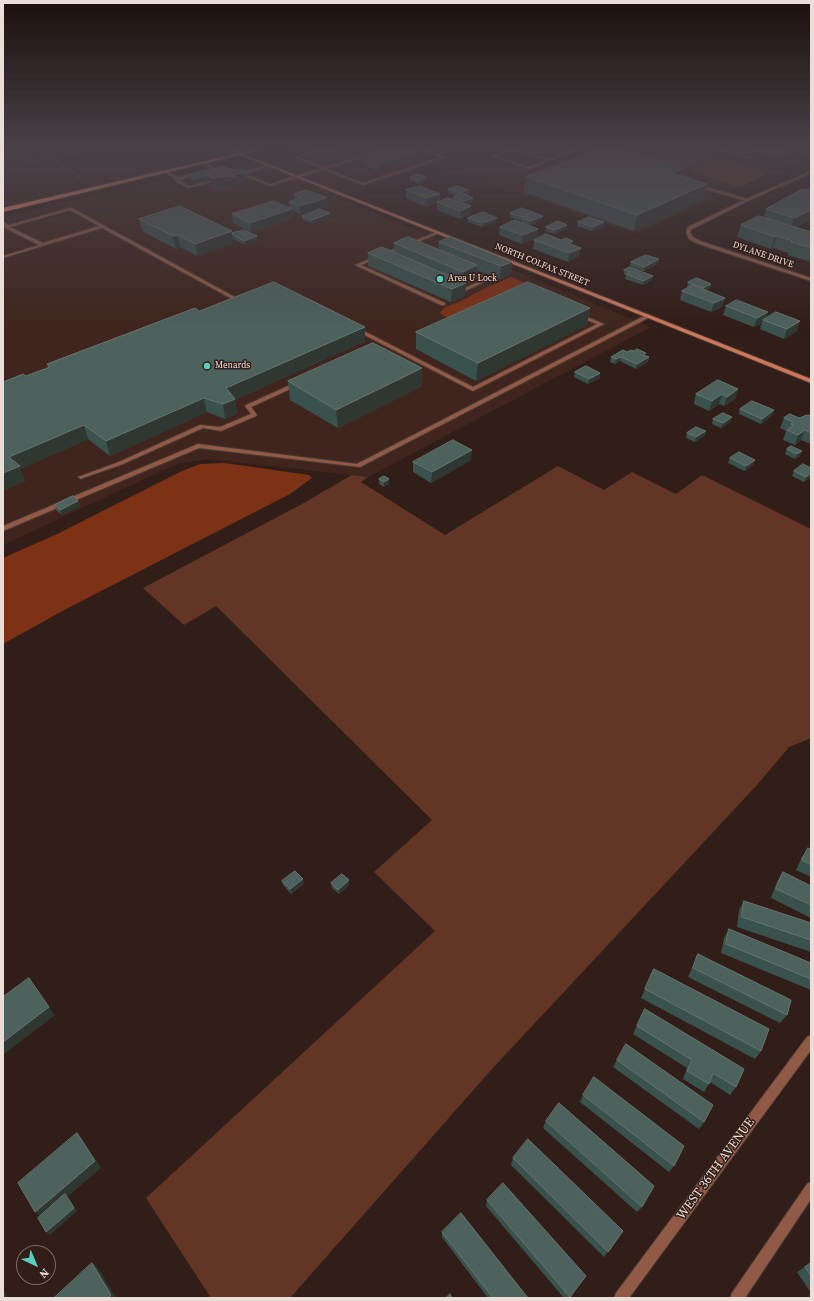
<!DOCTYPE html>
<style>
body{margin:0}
#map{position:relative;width:814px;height:1301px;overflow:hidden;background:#321e18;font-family:"Source Serif 4",serif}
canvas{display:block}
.frame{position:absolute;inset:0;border:4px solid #ebddd8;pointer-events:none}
.north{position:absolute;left:16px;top:1245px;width:40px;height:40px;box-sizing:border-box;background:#321e18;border:1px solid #7c6a65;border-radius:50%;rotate:136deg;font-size:11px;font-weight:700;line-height:16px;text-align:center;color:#ebddd8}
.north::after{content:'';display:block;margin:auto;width:14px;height:18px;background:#59cebf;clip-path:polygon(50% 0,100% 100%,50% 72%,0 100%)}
</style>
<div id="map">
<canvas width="814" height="1301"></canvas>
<div class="frame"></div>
<div class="north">N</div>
</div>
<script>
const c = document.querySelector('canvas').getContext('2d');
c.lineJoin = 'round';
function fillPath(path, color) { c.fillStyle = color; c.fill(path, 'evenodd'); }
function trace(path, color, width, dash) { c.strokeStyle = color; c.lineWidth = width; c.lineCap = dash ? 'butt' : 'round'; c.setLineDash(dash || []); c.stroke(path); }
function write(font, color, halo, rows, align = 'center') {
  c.font = font + ' "Source Serif 4",serif'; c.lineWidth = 3; c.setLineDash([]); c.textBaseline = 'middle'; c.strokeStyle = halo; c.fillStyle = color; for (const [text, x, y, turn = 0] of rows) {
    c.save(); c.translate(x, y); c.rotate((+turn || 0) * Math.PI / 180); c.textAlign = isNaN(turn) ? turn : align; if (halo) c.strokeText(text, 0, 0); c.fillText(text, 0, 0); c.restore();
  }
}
fillPath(new Path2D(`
 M3,147H222L240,154L3,210Z
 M300,147H811V155L635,234L436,165L337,198L651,327L368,477L210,459L177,464L3,545V217Z`), '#3f251d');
fillPath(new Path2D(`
 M654,147H680L715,157L684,170L633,155Z
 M719,158L770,173L740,187L688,171Z
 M558,466L604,490L632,472L676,494L702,475L811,529V738L789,747L757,785L492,1069L290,1298H211L146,1198L435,931L374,872L432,820L216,606L184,625L143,588L302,504L352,475L368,477L361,482L445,535Z`), '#633525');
fillPath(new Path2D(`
 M511,277L525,283L452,317H446L440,313C445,304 458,304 467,298C481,289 496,284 511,277Z
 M225,463L309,475L312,478L290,494L68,608L3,644V558L55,535L182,471L200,464Z`), '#7d3115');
const lane = new Path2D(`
 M167,147H172L178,151L175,152Z
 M328,147H334L299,157L324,167L389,147H395L327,169L363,183L440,157L414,147H420L446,157L363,185L324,170L270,186L241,175L188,188L174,180V178L164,172L167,171L178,177L212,169L204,164L205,162L216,169L224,167L241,173L268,164L269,166L245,174L270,184L320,168L293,157ZM224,169L237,174L189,186L179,180Z
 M514,147H520L517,149L550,159L567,152L553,147C559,147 565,151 571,150C576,150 580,147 585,147L529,169L491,156ZM513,150L546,160L529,167L497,156Z
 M710,147H716L755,158L753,159Z
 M696,184L748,199L749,200L746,201L695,186Z
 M70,208H72L240,300L235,303H231V301L234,300L102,228L3,258V256L39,245L5,228L3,225V222L9,225ZM70,210L99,226L43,243L10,227Z
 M436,232L440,233L361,265L445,303V305H441L355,265Z
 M464,269H468L491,279L465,291L454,288V286L465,288L485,279L464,271Z
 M576,314H580L604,324L473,391L353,329L358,328L473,387L597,324L576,316Z
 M648,314L651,316L650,317L360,467L199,448L3,531V526L198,444L357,464Z
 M297,382L300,384L299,385L251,407L257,415L256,416L221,431L203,428L123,464L83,478L81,479L78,477L119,462L200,425L220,427L251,414L245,406L246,405Z`);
const street = new Path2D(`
 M811,171V173L748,201L692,229L690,232L693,237L700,241L811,278V281L696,243L689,239L686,232L688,227L746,199Z
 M811,1035V1050L629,1298H614L616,1293L807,1037Z
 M811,1182V1199L745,1298H730L732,1293L807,1184Z`);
const secondary = new Path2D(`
 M220,147H225L811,379V383Z`);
const primary = new Path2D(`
 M265,147H273L3,212V208Z`);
trace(lane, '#4c3933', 2);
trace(street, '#4c3933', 2);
trace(secondary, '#4c3933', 2);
trace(primary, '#4c3933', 2);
trace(new Path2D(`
 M51,158L62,166
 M64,167L62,166H65L80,178
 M3,168L102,147`), '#877570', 1.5, [1, 1.5]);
fillPath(lane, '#905a47');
fillPath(street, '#905a47');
fillPath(secondary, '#ce7759');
fillPath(primary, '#fe8d66');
fillPath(new Path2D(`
 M3,147H89L57,153L58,155L43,158L40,157L3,166Z
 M310,147H382L327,164L311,158Z
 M442,147H454L448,149Z
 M740,147H804L780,158Z
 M364,159H417L379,172L365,166Z
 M684,168L682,176L707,184L704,199L634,231L524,192L526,177Z
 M231,170L245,173L246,185H237V188L212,190L210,179L196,183L190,179L189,175Z
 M410,177L426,181L419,184L410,181Z
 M811,188V220L796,227L811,232V262L788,255V253L773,248L771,249L737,237L741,225L764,217L766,209Z
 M448,189L469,190L468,194L466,195L473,198V202L466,204L471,206V214L460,219L437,210V203L426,207L406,198V190L440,201L453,200V197L456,196L448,193Z
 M294,194L328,207L300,214L293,211V218L251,232L233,223L232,214L290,208L289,202L294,200Z
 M533,212V213L542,220L530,225L522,222V221L510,217V213Z
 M330,213V217L313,224L303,220L302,216Z
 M468,218L496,222L482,227L468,222Z
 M139,219L232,231V233L240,232V231L257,236V241L245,245L233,239L234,243L197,256L180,247L176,249L142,231Z
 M578,222H604V227L592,231L577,226Z
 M567,225L566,229L555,234L546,231V227Z
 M500,227L537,237L522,244L499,235Z
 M534,240H561L573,241V245L581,248L579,256L568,262L533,249Z
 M439,242L512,262L511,274L500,279L477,270L476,278L466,283L465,296L451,302L368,266V253L394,252V243L439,250Z
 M631,262L658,264L644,271L630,266Z
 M624,270L652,280L643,285L625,279L626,275L624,274Z
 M688,282L711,284L710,288L706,290L725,298L722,307L711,312L680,300L682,291L689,287H687Z
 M726,306L766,318L797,331L784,339L760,329L762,323L754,327L723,315Z
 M590,308L587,325L476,381L416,349V332Z
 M199,311L365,327V341L235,400L237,413L225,419L207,412L110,456L88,439L20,469L25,481L3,490L26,376L48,368L47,364Z
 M627,352L646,356L649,357L648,362L636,369L620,361L615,364L610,362L611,357Z
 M422,368V386L338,428L290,400L288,381Z
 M575,372L600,373V378L588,384L574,377Z
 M738,389L735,399L724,406L719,404L709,411L694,404L696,394Z
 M740,409L774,410L772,415L761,424L739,414Z
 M811,416V444L801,440L795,445L783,440L786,431L780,428L784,418H799Z
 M713,419L730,422L721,428L712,424Z
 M706,431L704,436L695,442L686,438L687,433Z
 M791,446L800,456L795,459L785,454L787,449Z
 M730,458L755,460L753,465L745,471L728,463Z
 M471,460L431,483L413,472V462Z
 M811,468V477L804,482L792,476L794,471Z
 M379,479L389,484L384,487L379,484Z
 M55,505L80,506L62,515L56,510Z
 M808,848L811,849V877L796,870L802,857Z
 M783,872L811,886V918L771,898L777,882Z
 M349,880V885L339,894L332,888L331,883Z
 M282,881L304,884L291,894L283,885Z
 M744,901L811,923V952L737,927L739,910Z
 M729,929L811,963V990L721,953L724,938Z
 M698,954L787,1015L780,1023L688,977L694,963Z
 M654,969L761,1051L755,1059L641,998Z
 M645,1009L736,1087L730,1095L710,1082L704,1092L683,1079L687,1068L633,1034Z
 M617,1060L704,1122L699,1129L613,1067Z
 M583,1095L674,1166L669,1172L580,1102Z
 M546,1121L642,1207L637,1212L543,1128Z
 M513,1158L623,1231L604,1257L511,1165Z
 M487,1200L586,1276L569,1298H564L486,1206Z
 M442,1232L528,1298H488L442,1237Z
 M811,1263V1293L797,1272Z`), '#3a524e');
fillPath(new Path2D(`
 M18,147H38L40,157L3,166V150Z
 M40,147H89L57,153L58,155L43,158Z
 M346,147H382L327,164L326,153Z
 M448,147H454L448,149Z
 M783,147H804L780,158Z
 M417,152V159L379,172V164Z
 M684,168L681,183L672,173Z
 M245,173L246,185H237V188L212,190L210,175Z
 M209,175L210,179L196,183L195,179Z
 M426,177V181L419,184V180Z
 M707,184L704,199L634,231L637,215Z
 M469,190L468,194L459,197V193Z
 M440,194V202L426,207V198Z
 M327,198L328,207L300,214L299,206Z
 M473,198V202L463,205L464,201Z
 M471,206V214L460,219V211Z
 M292,209L293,218L251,232L250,223Z
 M811,210V220L790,230L794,218Z
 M533,212V216L522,218L521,221L522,217Z
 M330,213V217L313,224L312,220Z
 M543,216L542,220L530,225V221Z
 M497,218L496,222L482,227V223Z
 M604,222V227L592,231L593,227Z
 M567,225L566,229L555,234V230Z
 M538,229L537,237L522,244V235Z
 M232,231L234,243L197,256L195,244Z
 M178,235L180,247L176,249L173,236Z
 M257,236V241L245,245L244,241Z
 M777,236L773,248L771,249L775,237Z
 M573,241L572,249L568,243Z
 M581,248L579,256L568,262L569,253Z
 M659,259L658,264L644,271V267Z
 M512,262L511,274L500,279L501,266Z
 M477,265L476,278L466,283L465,296L451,302L452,289L462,284L463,272Z
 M653,276L652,280L643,285V281Z
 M711,284L710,288L702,292L703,288Z
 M725,298L722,307L711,312L714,303Z
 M590,308L587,325L476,381L478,363Z
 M768,312L765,321L763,320L762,323L754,327L757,318Z
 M800,321L797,331L784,339L787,329Z
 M365,327V341L235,400L237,413L225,419L223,404L226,388Z
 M621,357L620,361L615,364L616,359Z
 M649,357L648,362L636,369L637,364Z
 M422,368V386L338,428L336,410Z
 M600,373V378L588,384L589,379Z
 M738,389L735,399L724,406L727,397Z
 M722,394L719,404L709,411L712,401Z
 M204,398L207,412L110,456L106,441Z
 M774,410L772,415L761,424L762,419Z
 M732,417L730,422L721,428L723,423Z
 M84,425L88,439L20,469L25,481L3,490V473L9,457Z
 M805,430L801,440L795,445L798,435Z
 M706,431L704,436L695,442L696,437Z
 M472,450L471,460L431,483L432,472Z
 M802,451L800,456L795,459L797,454Z
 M755,460L753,465L745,471L746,466Z
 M811,473V477L804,482L806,477Z
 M389,479V484L384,487V482Z
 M78,501L80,506L62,515L60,510Z
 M303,879L304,884L291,894L290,889Z
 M349,880V885L339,894L338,890Z
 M49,1007L55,1015L3,1055V1042Z
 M77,1133L83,1140L101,1168L68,1196L77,1211L50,1235L46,1232L42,1218L35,1212Z
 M92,1263L98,1268L116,1298H108Z
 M3,1291H4L7,1298H4L3,1295Z`), '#2f3732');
const building = new Path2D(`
 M3,147H18L3,150Z
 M310,147H346L326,153Z
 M402,147H404L417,152L379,164L364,159Z
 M607,147H611L684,168L672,173L707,184L637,215L526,177Z
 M225,166L231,170L209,172V175L195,179L189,175Z
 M243,169L245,173L235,174L236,176L211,178L209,172Z
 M417,174L426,177L419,180L410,177Z
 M420,186L440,194L426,198L406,190Z
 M458,186L469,190L459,193L448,189Z
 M811,188V210L794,218L766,209L802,189L806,190Z
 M307,190L327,198L299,206L289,202L301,197L294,194Z
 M463,193L473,198L464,201L453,197Z
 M448,198L471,206L460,211L437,202Z
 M274,201L292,209L250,223L232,214Z
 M180,206L232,231L195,244L178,235L173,236L139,219Z
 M521,208L533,212L522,217L510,213Z
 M320,209L330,213L312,220L302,216Z
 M483,212L497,218L482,223L468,218Z
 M535,213L543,216L530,221L522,218Z
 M759,216L811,232V248L791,242L793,241L777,236L775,237L741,225Z
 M589,217L604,222L593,227L578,222Z
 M515,220L538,229L522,235L500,227Z
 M558,221L567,225L555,230L546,227Z
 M244,230L257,236L244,241L233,235L232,233L238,231L246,235L240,231Z
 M546,234L561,240L565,238L573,241L568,243L581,248L569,253L534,240Z
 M408,237L477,265L463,272L394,243Z
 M450,237L512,262L501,266L439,242Z
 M382,247L466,283L452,289L368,253Z
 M646,255L659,259L644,267L631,262Z
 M630,267L653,276L643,281L626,274L630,272L624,270Z
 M697,278L711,284L703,288L688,282Z
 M274,282L365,327L226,388L235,399L223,404L204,398L106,441L84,425L9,457L20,466L3,473V382L23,374L26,376L50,367L47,364L195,308L199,311Z
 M528,282L590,308L478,363L416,332Z
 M693,285L725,298L714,303L682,291Z
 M737,300L768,312L757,318L726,306Z
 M776,312L800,321L787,329L763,320Z
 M373,343L422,368L336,410L288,381Z
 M637,349L646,353L643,355L649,357L637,364L621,357L616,359L611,357L623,350L627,352L631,350L634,351Z
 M586,366L600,373L589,379L575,372Z
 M718,380L738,389L727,397L722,394L712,401L696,394Z
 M752,401L774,410L762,419L740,409Z
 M723,413L732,417L723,423L713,419Z
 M790,414L799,418L807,415L811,416V433L805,430L798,435L787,430L793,425L791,424L793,422L784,418Z
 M696,427L706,431L696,437L687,433Z
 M453,440L472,450L432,472L413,462Z
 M791,446L802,451L797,454L787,449Z
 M739,452L755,460L746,466L730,458Z
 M803,464L811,468V473L806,477L794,471Z
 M384,476L389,479L384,482L379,479Z
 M73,496L78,501L60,510L55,505Z
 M808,848L811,849V865L802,860Z
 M295,871L303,879L290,889L282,881Z
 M783,872L811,886V905L776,889Z
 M342,874L349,880L338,890L331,883Z
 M744,901L811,923V940L742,917Z
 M729,929L811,963V979L726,944Z
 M698,954L791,1000L787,1015L693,968Z
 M654,969L769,1029L761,1051L645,989Z
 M29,978L49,1007L3,1042V997Z
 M645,1009L744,1069L736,1087L713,1073L709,1084L687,1071L692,1060L637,1026Z
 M626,1044L713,1105L704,1122L617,1060Z
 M594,1077L684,1146L674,1166L583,1095Z
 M559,1103L654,1186L642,1207L546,1121Z
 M77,1133L95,1161L35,1212L18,1183Z
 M528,1139L623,1231L608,1252L513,1158Z
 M503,1183L586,1276L570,1297L487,1200Z
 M65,1194L74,1208L46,1232L38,1218Z
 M461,1213L528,1298H493L442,1232Z
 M92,1263L111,1295L108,1298H54Z
 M811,1263V1276L805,1267Z
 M450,1294L452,1298H446Z`);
fillPath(building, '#4d615d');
trace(building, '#667570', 1);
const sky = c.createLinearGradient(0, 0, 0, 329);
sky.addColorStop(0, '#1c100d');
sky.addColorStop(0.45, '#494148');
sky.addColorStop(1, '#49414800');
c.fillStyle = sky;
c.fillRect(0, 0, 814, 329);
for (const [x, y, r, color] of [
 [440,279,4,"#59cebf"],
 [207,366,4,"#59cebf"]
]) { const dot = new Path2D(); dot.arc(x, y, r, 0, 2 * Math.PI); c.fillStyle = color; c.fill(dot); trace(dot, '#321e18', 1.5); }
write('9px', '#ebddd8', '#321e18', [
 ["DYLANE DRIVE",763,255,19],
 ["NORTH COLFAX STREET",542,265,22]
]);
write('9px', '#ebddd8', '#321e18', [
 ["Area U Lock",448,279],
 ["Menards",215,366]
], 'left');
write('13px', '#ebddd8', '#321e18', [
 ["WEST 36TH AVENUE",716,1169,-54]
]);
</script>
